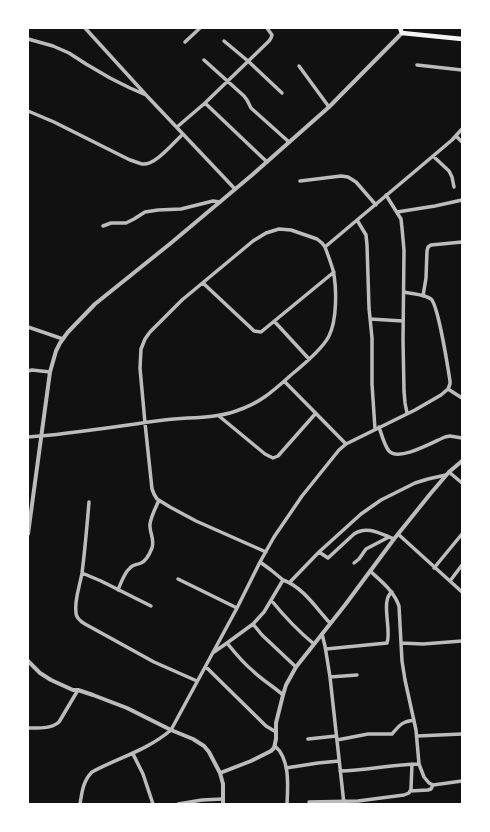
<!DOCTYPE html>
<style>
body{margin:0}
#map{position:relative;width:490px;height:832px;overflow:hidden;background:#111;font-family:Ubuntu,sans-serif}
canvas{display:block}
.frame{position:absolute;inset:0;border:29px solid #fff;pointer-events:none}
</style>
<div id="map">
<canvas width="490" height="832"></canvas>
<div class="frame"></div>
</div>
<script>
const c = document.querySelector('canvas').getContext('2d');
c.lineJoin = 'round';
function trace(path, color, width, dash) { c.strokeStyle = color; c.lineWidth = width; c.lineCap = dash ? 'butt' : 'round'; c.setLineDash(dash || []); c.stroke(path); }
trace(new Path2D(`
 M85,28L147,96L235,189
 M28,39L53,46L69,53L86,64L110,78L130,88L146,95
 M224,41L248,61L282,93
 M185,42L200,28
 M204,60L244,96L247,100L251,108L289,142
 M417,65L462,70
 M299,66L329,107
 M205,103L267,162
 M28,111L54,122L130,160C134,161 138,163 142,164C155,166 174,142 183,134
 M177,127L205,103L269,41L271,38L272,35L267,28
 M456,136L462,142
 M433,156L449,171L452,177L454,187
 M300,181L341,176L348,177L356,182L376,205
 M386,195L401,219L402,228L404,250L403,340L404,391L405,403L407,413
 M397,212L435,206L462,200
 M357,220L366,235L367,245L369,308L372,338V384L375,429
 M103,226L111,223H126L134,219L145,212L158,210L181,209L213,201L220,202
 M203,283L251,328L254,331L261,332L334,272
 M423,296L426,278L427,251L428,247L431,245L462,242
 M370,319L403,321
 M274,321L309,359
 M28,327L63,339
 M28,371L32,370L50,372
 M284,381L346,444
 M448,389L462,398
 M219,416L265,454L273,458L278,456L316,413
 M379,427C381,433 385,447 389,451C399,462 435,441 445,437L450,436L462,438
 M28,437C74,434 118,426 164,420C188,417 213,419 236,411C260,403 272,392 291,375C302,366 323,348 329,336C337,320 337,288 333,270C331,263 328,255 325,247
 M449,472L462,483
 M89,502C87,526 85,550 82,573C80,585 74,601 76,613C76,618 80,621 85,624L154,662L197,681
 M398,534L462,592
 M266,552L196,521L170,507L157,499L154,494L152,489L145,423L140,368L141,349L145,339L150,332L182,300L253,241L266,233L279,229L291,230L317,239L322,243L325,247L420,167L452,140L462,129
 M319,552L328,558L354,534C367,525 381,534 394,539
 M354,563L359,559L366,549L389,537
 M434,568L462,534
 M370,571C381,581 394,591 399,606L402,661L405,680L416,730L419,764L424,777L429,783L433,785L462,781
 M82,573L101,581L151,606
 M178,579L237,608
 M283,580C303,587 316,608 330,623
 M450,581L462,565
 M290,582L319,552L361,514L381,500L415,483L428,479L446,475
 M118,590C121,583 124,573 130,568C133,564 137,565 141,563C146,561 150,553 152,548C155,539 149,532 150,524C151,516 156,507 159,500
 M271,600C284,616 298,631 314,644
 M253,624L262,635L296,667
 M322,634L325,646L330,677L344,804
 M227,643L253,624L264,612L283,580L271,570L260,562
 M401,643L423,644L462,641
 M326,649L387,643C392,631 380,600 392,592
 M214,652L227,643C235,653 243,663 253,671C262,680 273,686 283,695
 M206,667L266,726L276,732
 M330,677L357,675
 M28,728C39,728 51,729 59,722L78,690
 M417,736L462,734
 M308,739L336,736
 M337,740L368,734H392C400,725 401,722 414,720
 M275,746C290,759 288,785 287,804
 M133,754L143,774L153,804
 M286,768L318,763L339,761
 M340,771C366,771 392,764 419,764
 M410,791L428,790L431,789L433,785
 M309,802L358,801L404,795L409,793L411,789L412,764
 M80,804C82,792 83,781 92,772C120,757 146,751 171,730L237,608L260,562L274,537L302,496L339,450L346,444L415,410L441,395L448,389L450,384V381C448,368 438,305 431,299C424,294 412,294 404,292
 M178,804L202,800L223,799`), '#bcbcbc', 3.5);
trace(new Path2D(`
 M28,534L50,372L56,351L60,343L68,332L95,304L171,243L252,175L329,107L402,33
 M28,661L40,673L51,680L73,690H78L93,695L127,708L171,730L193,739L204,746L209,752L220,773L223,784V804
 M220,773L251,761L271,751L274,748L276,739V723L283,695L286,685L296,667L345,605L394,539L431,493L449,472L462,461`), '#bcbcbc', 4);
trace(new Path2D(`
 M400,28L402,33L462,39`), '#f5f5f5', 4.5);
</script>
